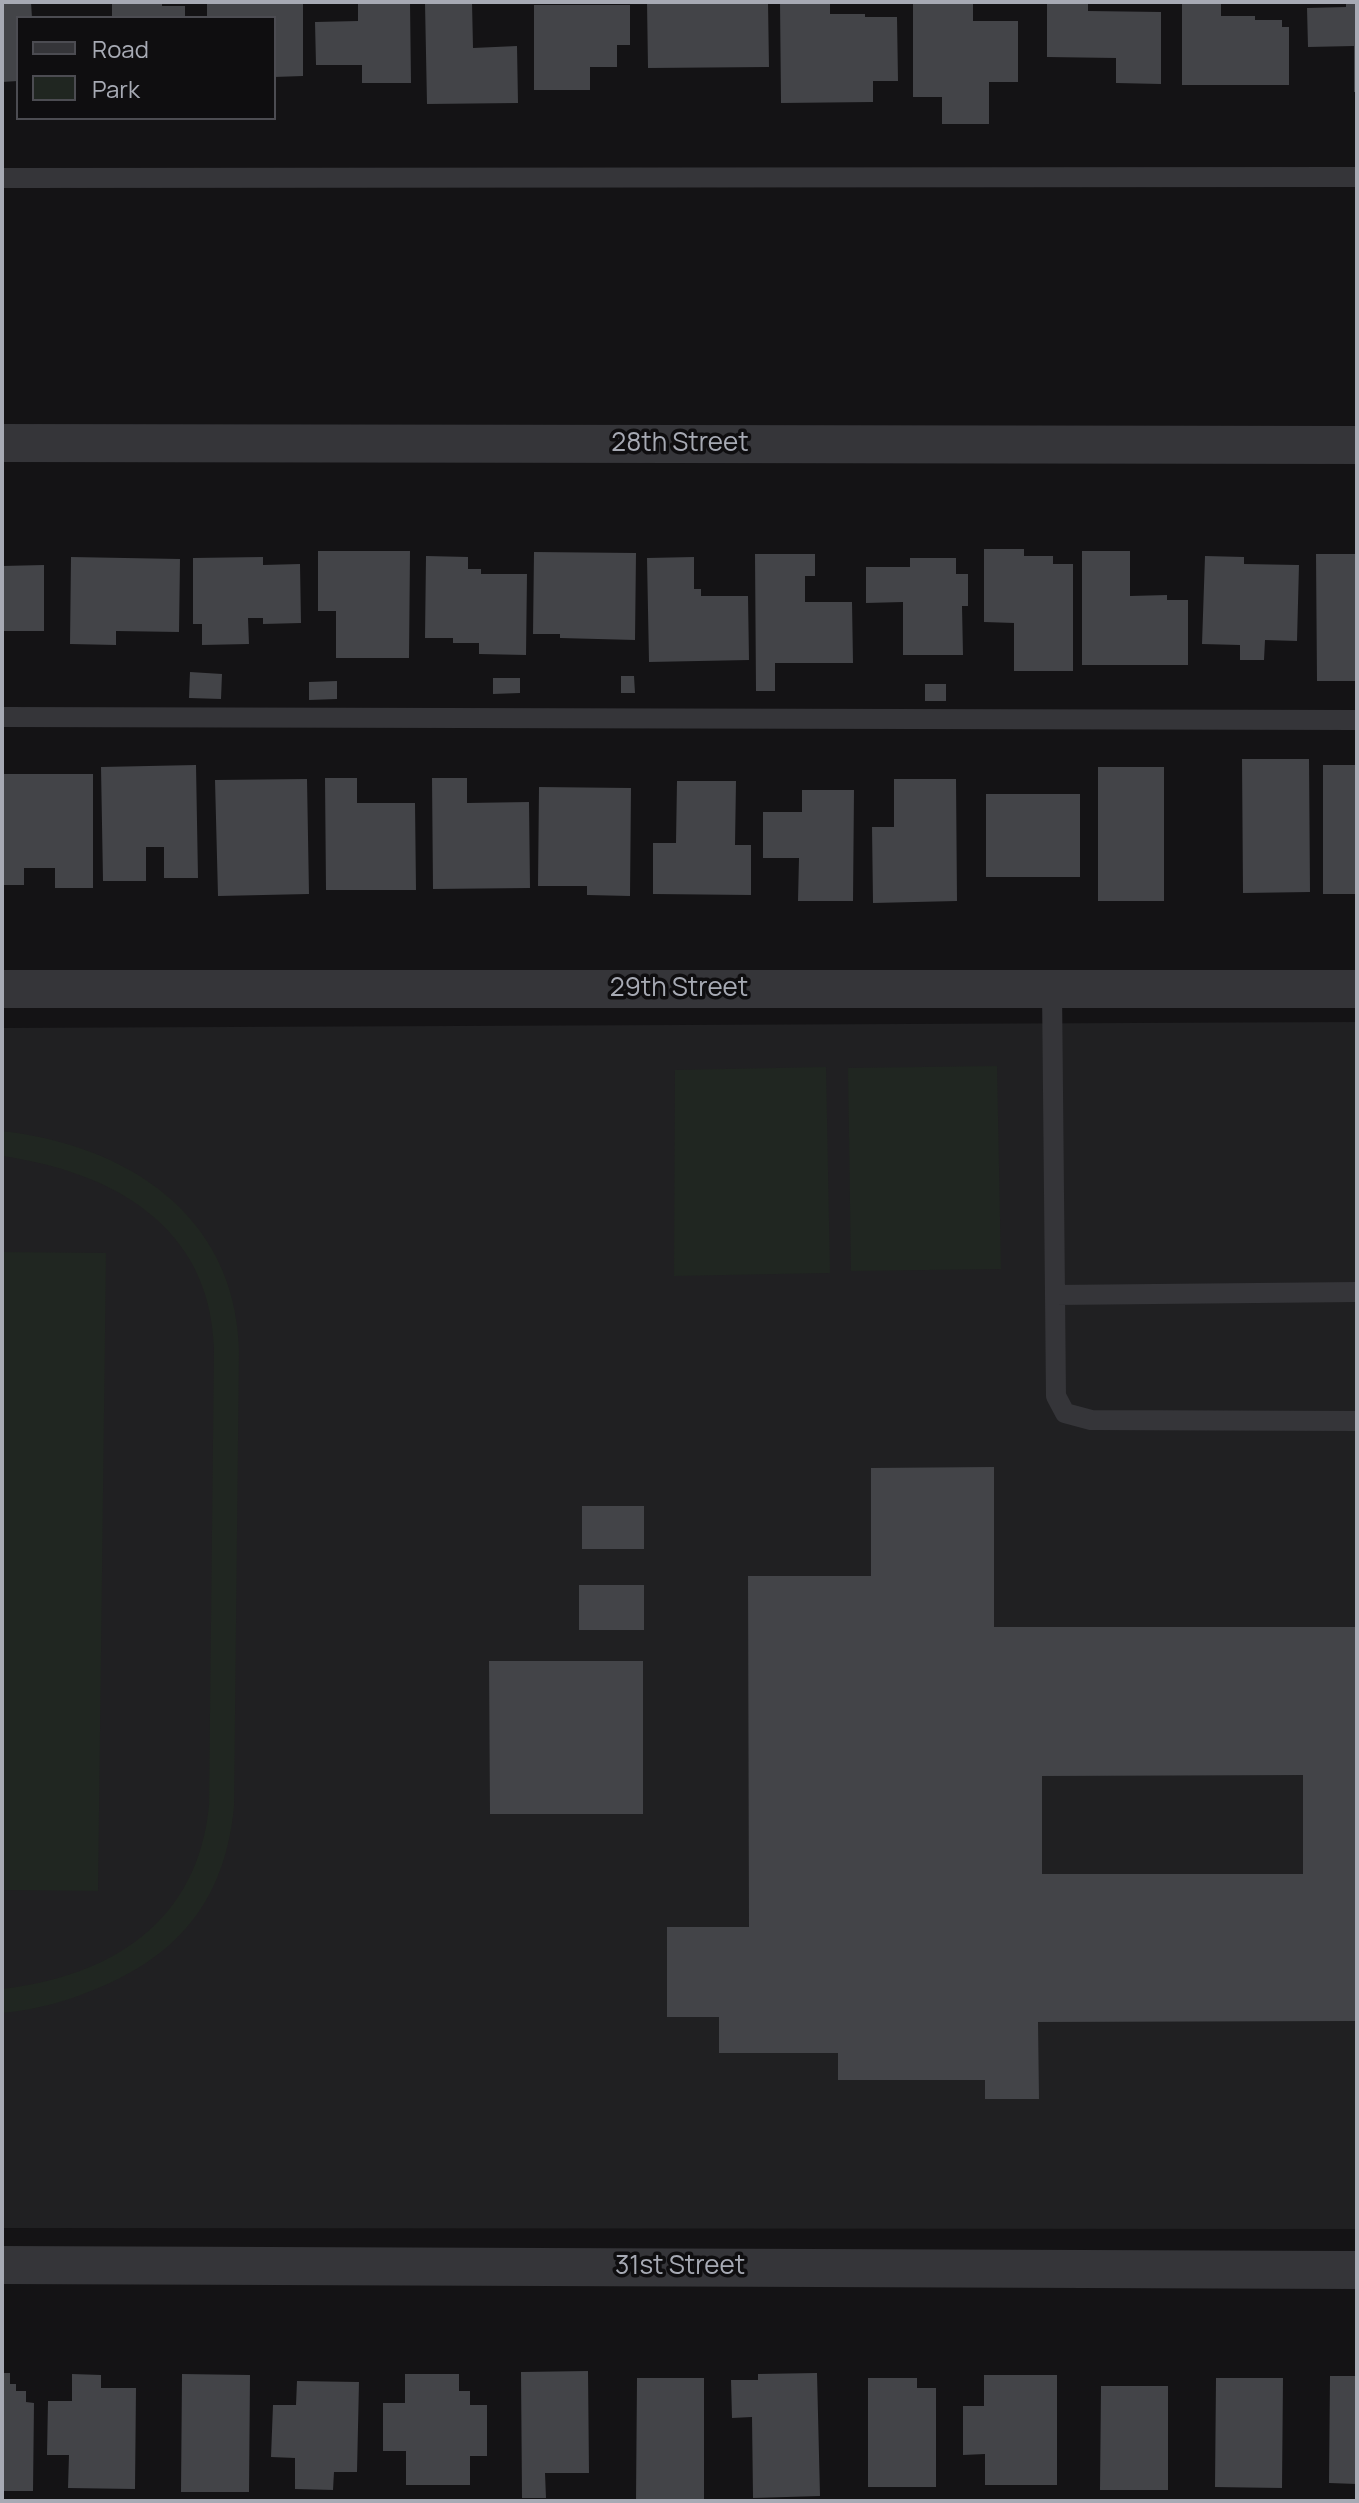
<!DOCTYPE html>
<style>
body{margin:0}
#map{position:relative;width:1359px;height:2503px;overflow:hidden;background:#141315;font-family:Manrope,sans-serif}
canvas{display:block}
.frame{position:absolute;inset:0;border:4px solid #a7aab4;pointer-events:none}
.legend{position:absolute;left:16px;top:16px;width:260px;height:104px;box-sizing:border-box;background:#0f0e10;border:2px solid #4c4c52;margin:0;padding:10px 14px;list-style:none;font-size:24px;color:#a7aab4}
.legend li{display:flex;align-items:center;gap:16px;height:40px}
.legend b{width:40px;border:2px solid #4c4c52}
</style>
<div id="map">
<canvas width="1359" height="2503"></canvas>
<div class="frame"></div>
<ul class="legend">
<li><b style="height:10px;background:#353539"></b>Road</li>
<li><b style="height:22px;background:#202621"></b>Park</li>
</ul>
</div>
<script>
const c = document.querySelector('canvas').getContext('2d');
c.lineJoin = 'round';
function fillPath(path, color) { c.fillStyle = color; c.fill(path, 'evenodd'); }
function trace(path, color, width, dash) { c.strokeStyle = color; c.lineWidth = width; c.lineCap = dash ? 'butt' : 'round'; c.setLineDash(dash || []); c.stroke(path); }
function write(font, color, halo, rows, align = 'center') {
  c.font = font + ' Manrope,sans-serif'; c.lineWidth = 7; c.setLineDash([]); c.textBaseline = 'middle'; c.strokeStyle = halo; c.fillStyle = color; for (const [text, x, y, turn = 0] of rows) {
    c.save(); c.translate(x, y); c.rotate((+turn || 0) * Math.PI / 180); c.textAlign = isNaN(turn) ? turn : align; if (halo) c.strokeText(text, 0, 0); c.fillText(text, 0, 0); c.restore();
  }
}
fillPath(new Path2D(`
 M1357,1022V2229L2,2228V1028Z`), '#202022');
fillPath(new Path2D(`
 M997,1066L1001,1269L851,1271L848,1068Z
 M826,1067L830,1273L674,1276L675,1070Z
 M2,1131C126,1145 235,1214 239,1349L234,1806C226,1894 184,1951 103,1986C71,2000 37,2010 2,2013V1989C112,1976 198,1922 209,1805L214,1348C210,1225 112,1172 2,1156Z
 M2,1252L106,1253L98,1891L2,1890Z`), '#202621');
fillPath(new Path2D(`
 M2,2H31L32,18H18V81L2,82Z
 M112,2H162V6H185V18H112Z
 M207,2H303V76L274,77V18H207Z
 M410,2L411,83H362V65H316L315,22L358,21V3Z
 M448,2H472L473,48L517,46L518,103L427,104L425,3Z
 M647,2H768L769,67L648,68Z
 M780,2H830V14H865V17H897L898,81H873V102L781,103Z
 M913,2H973V21H1018V82H989V124H942V97H913Z
 M1047,2H1088V11L1161,12V84L1116,83V58L1047,57Z
 M1182,2H1221V16H1255V20H1282V27H1289V85H1182Z
 M1346,2H1357V92H1354V46L1308,47L1307,8L1346,7Z
 M534,5H630V45H617V67H590V90H534Z
 M984,549H1024V556H1053V564H1073V671H1014V623L984,622Z
 M318,551H410L409,658H336V611H318Z
 M1082,551H1130V596L1167,595V600H1188V665H1082Z
 M534,552L636,553L635,640L560,638V634H533Z
 M755,554H815V576H805V602H852L853,663H775V691H756Z
 M1316,554H1357V681H1317Z
 M426,556L468,557V569H481V574H527L526,655L479,654V643H453V638H425Z
 M1205,556L1244,557V564L1299,565L1297,641L1265,640L1264,660H1240V645L1202,644Z
 M71,557L180,559L179,632L116,631V645L70,644Z
 M263,557V565L300,564L301,623L263,624V618H248L249,644L202,645V624H193V558Z
 M694,557V589H701V596H748L749,660L649,662L647,558Z
 M910,558H956V574H968V606H962L963,655H903V602L866,603V567H910Z
 M44,565V631H2V566Z
 M190,672L222,674L221,699L189,698Z
 M621,676H634L635,693H621Z
 M493,678H520V693L493,694Z
 M337,681V699L309,700V682Z
 M925,684H946V701H925Z
 M1242,759H1309L1310,892L1243,893Z
 M196,765L198,878H164V847H146V881H103L101,767Z
 M1323,765H1357V894H1323Z
 M1098,767H1164V901H1098Z
 M2,774H93V888H55V868H24V885H2Z
 M325,778H357V803H415L416,890H326Z
 M432,778H467V803L529,802L530,888L433,889Z
 M307,779L309,894L218,896L215,780Z
 M894,779H956L957,901L873,903L872,827H894Z
 M677,781H736L735,845H751V895L653,894V843H676Z
 M539,787L631,788L630,896L587,895V886H538Z
 M802,790H854L853,901H798L799,858H763V812H802Z
 M986,794H1080V877H986Z
 M994,1467V1627H1357V2021L1038,2022L1039,2099H985V2080H838V2053H719V2017H667V1927H749L748,1576H871V1468ZM1303,1775V1874H1042V1776Z
 M582,1506H644V1549H582Z
 M579,1585H644V1630H579Z
 M489,1661H643V1814H490Z
 M588,2371L589,2473H545L546,2498H522L521,2372Z
 M2,2373H10V2384H16V2391H26V2402L34,2403L33,2491H2Z
 M817,2373L820,2496L753,2498L752,2417L732,2418L731,2380H758V2374Z
 M72,2374L101,2375V2388H136L135,2489L68,2488L69,2455H47L48,2401H72Z
 M182,2374L250,2375L249,2492H181Z
 M405,2374H459V2391H470V2405H487V2456H470V2485H406V2451H383V2403H405Z
 M984,2375H1057V2485H985V2454L963,2455V2406H984Z
 M1330,2376H1357V2484L1329,2483Z
 M637,2378H704V2501H636Z
 M868,2378H917V2388H936V2487H868Z
 M1216,2378H1283L1282,2488L1215,2487Z
 M297,2381L359,2382L357,2472H334L333,2490L295,2489V2458L271,2457L273,2405H296Z
 M1101,2386H1168V2490H1100Z`), '#434448');
trace(new Path2D(`
 M2,178L1357,177
 M2,717L1357,720
 M1052,989L1055,1295L1357,1292
 M1055,1295L1056,1396L1065,1413L1091,1420L1357,1421`), '#353539', 20);
trace(new Path2D(`
 M2,443L1357,445
 M2,989H1357
 M2,2265L1357,2270`), '#353539', 38);
write('26px', '#a7aab4', '#0f0e10', [
 ["28th Street",680,444],
 ["29th Street",679,989],
 ["31st Street",680,2267]
]);
</script>
